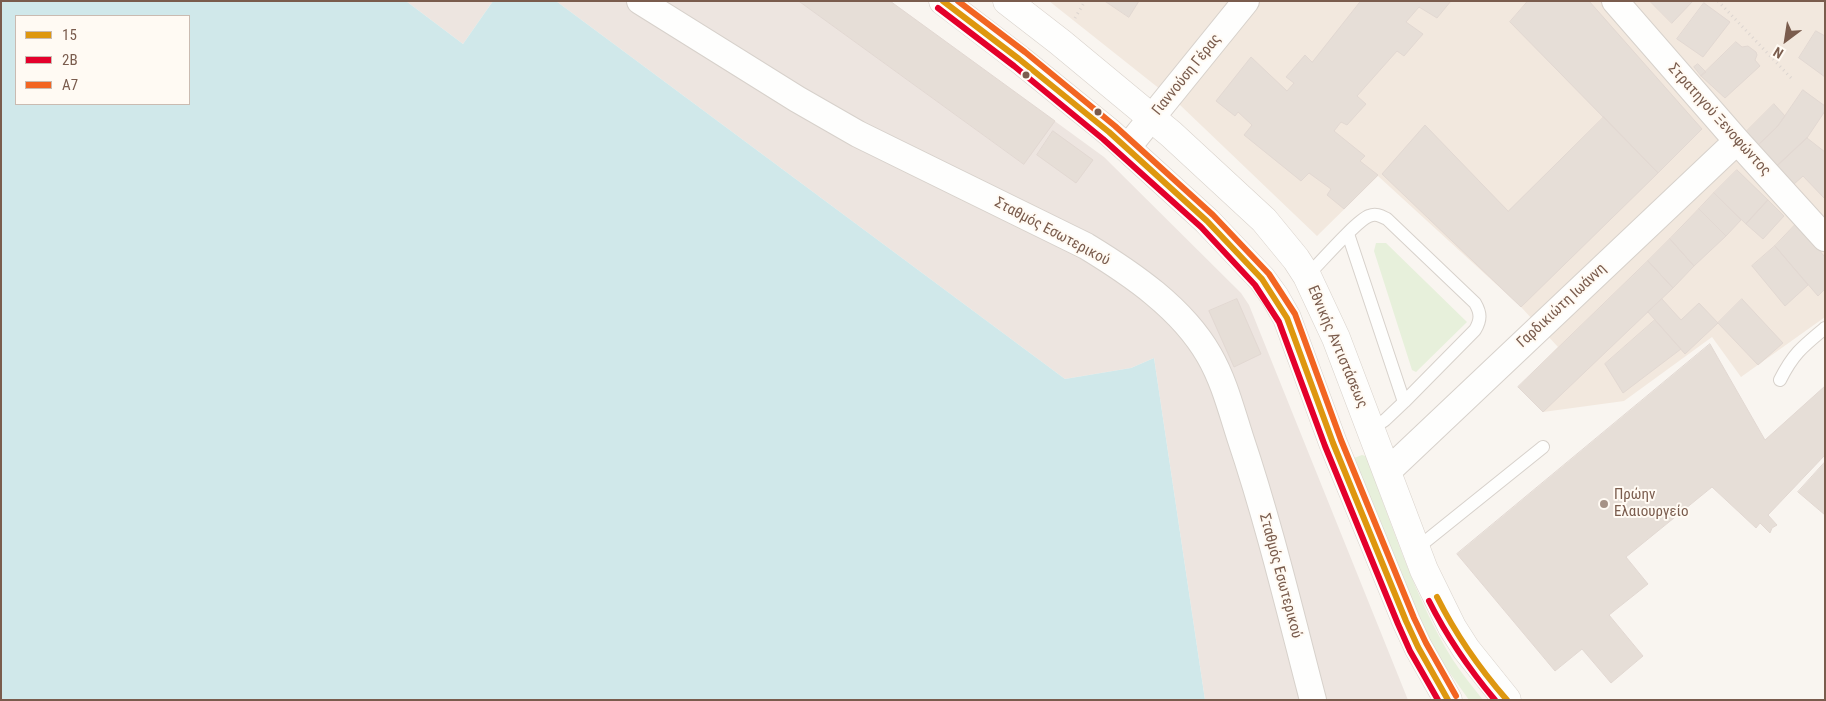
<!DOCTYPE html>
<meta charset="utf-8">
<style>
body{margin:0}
#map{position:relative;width:1826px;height:701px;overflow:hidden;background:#f9f5f0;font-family:"Roboto Condensed",sans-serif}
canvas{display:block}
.frame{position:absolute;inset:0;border:2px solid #7a5c4d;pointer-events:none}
.legend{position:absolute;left:15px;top:15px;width:175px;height:90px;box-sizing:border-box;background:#fffaf3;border:1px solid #cabbb1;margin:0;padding:6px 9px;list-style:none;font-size:15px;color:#7a5c4d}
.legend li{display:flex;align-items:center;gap:10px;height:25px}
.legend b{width:25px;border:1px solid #cabbb1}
.north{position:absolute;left:1761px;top:15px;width:50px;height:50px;-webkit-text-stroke:4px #fffaf3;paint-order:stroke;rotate:211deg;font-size:14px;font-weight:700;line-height:20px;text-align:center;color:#7a5c4d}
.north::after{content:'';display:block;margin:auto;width:18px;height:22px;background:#7a5c4d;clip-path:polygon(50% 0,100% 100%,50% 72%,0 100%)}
</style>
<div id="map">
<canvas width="1826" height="701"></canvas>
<div class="frame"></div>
<ul class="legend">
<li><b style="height:6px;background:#de970f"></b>15</li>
<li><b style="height:6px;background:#e4002b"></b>2B</li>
<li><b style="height:6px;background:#f26522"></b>A7</li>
</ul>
<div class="north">N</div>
</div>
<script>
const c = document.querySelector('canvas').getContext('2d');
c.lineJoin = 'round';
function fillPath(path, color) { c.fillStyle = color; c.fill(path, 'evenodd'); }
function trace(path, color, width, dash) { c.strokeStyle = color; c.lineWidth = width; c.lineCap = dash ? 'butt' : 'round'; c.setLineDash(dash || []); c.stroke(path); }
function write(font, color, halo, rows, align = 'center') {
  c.font = font + ' "Roboto Condensed",sans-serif'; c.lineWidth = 4; c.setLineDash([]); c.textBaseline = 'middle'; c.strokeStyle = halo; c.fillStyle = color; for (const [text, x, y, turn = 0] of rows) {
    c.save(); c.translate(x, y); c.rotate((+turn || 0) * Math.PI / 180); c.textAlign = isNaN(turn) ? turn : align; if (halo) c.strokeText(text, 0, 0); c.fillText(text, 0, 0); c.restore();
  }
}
fillPath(new Path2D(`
 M1049,1H1825V317L1741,377L1712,337L1624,401L1543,412L1518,387L1558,347L1521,307L1378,176L1317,236L1180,105Z`), '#f2e8de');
fillPath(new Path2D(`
 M406,1H493L463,44Z
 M556,1H890L1104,157L1241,293L1249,305L1408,700H1205L1154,358L1131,368L1065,379Z`), '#ede5e0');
fillPath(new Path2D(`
 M1376,243H1386L1467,322L1416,372L1412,370L1374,251Z
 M1362,455L1366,456C1391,522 1416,601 1453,660C1462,674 1473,687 1483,700H1469L1444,665L1423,628L1354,458Z`), '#e7f0db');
fillPath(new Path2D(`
 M1,1H406L463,44L493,1H556L1065,379L1131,368L1154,358L1205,700H1ZM16,16H189V104H16Z`), '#d0e8ea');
const building = new Path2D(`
 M799,1H890L1055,121L1024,164Z
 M1105,1H1139L1129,17Z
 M1361,1H1451L1437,18L1419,7L1406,22L1423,34L1404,56L1397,51L1357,96L1366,104L1347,125L1341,122L1334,131L1365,156L1360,161L1378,175L1344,209L1327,195L1331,189L1309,173L1301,181L1244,135L1252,125L1238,112L1235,116L1216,101L1251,57L1287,91L1294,83L1286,77L1305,55L1312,62Z
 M1528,1H1589L1702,129L1658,173L1510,22Z
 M1650,1H1693L1672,23Z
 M1704,3L1730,22L1703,57L1677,39Z
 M1816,31L1825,36V77L1799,58Z
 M1736,42L1742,47L1748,46L1756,52L1757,55L1755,60L1760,66L1725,98L1701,76Z
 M1698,64L1706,72L1701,76L1694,67Z
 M1803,90L1825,106V111L1807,138L1777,166L1757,146L1777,127Z
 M1774,104L1785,116L1777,127L1757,146L1746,132Z
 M1604,117L1658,173L1521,307L1382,174L1425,125L1508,211Z
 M1053,131L1093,160L1076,183L1037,155Z
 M1807,138L1825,152V199L1803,176L1794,184L1777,166Z
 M1737,170L1768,200L1746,224L1714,193Z
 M1714,193L1741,220L1726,236L1699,209Z
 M1768,200L1784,216L1763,239L1746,224Z
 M1699,209L1726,236L1694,266L1670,239Z
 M1796,224L1825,257V289L1818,296L1775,246Z
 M1670,239L1694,266L1673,288L1648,261Z
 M1775,246L1808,285L1785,306L1752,266Z
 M1648,261L1673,288L1543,412L1518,387Z
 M1237,299L1261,354L1234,367L1209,311Z
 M1662,299L1681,320L1699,303L1718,323L1685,354L1648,312Z
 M1742,299L1783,343L1758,365L1718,323Z
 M1655,320L1681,349L1623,393L1605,364Z
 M1710,344L1765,440L1825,386V455L1768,515L1777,525L1772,528L1770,533L1760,523L1756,528L1712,487L1626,557L1648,584L1609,615L1643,656L1611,683L1582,649L1555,671L1457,554Z
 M1825,462V515L1798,492Z`);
fillPath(building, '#e6ded7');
trace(building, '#e2d8d2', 1);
const lane = new Path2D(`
 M1348,234L1404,402
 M1307,276C1319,264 1357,220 1369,216C1376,213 1381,216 1387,219L1475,303C1481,313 1481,320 1475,330L1404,402L1385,420L1371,429
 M1780,380C1793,354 1802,347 1825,328
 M1416,549L1543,447`);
const street = new Path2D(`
 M640,1L797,99L858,134L1086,246C1132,274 1182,308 1209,355C1224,381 1231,409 1240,437C1269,523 1290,612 1313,700
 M1615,1L1737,141L1825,238
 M1127,148L1246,1
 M1387,472L1737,141`);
const secondary = new Path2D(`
 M943,1L1019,59L1109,132L1207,221L1262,279L1275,297L1287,318L1333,443L1406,621L1418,647L1448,700
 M1007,1L1060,42L1171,134L1264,220L1296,259L1307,276L1336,338L1424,570L1452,627L1466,649L1507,700`);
trace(lane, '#d7d1cb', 14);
trace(street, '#d7d1cb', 28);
trace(secondary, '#d9d2cb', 29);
trace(new Path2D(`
 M1718,1L1793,80
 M1075,18L1085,1`), '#dcd5d0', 3, [1, 4]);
trace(lane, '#fefefd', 12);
trace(street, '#fefefd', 26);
trace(secondary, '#fefefd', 28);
trace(new Path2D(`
 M943,1L1019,59L1109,132L1207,221L1262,279L1287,318L1333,443L1406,621L1418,647L1448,700
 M1437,597C1456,635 1479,668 1507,700`), '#de970f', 6);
trace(new Path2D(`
 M938,8L1014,66L1103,139L1201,227L1255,285L1279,322L1325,446L1398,624L1410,651L1438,700
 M1429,601C1447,637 1469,669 1495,700`), '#e4002b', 6);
trace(new Path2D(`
 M958,1L1025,52L1115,126L1213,215L1269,274L1295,314L1341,440L1414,618L1426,643L1456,696`), '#f26522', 6);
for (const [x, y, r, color] of [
 [1026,75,4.5,"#7a5c4d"],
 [1098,112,4.5,"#7a5c4d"],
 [1604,504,5,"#a69286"]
]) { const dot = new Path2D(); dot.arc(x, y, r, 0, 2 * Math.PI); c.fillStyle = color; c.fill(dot); trace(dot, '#fffaf3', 2); }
write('15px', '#7a5c4d', '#fffaf3', [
 ["Γιαννούση Γέρας",1187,75,-51],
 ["Στρατηγού Ξενοφώντος",1719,120,48],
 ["Σταθμός Εσωτερικού",1052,232,28],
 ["Γαρδικιώτη Ιωάννη",1562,306,-43],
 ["Εθνικής Αντιστάσεως",1337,347,67],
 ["Σταθμός Εσωτερικού",1280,576,75]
]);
write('15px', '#7a5c4d', '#fffaf3', [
 ["Πρώην",1614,495],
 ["Ελαιουργείο",1614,512]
], 'left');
</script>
